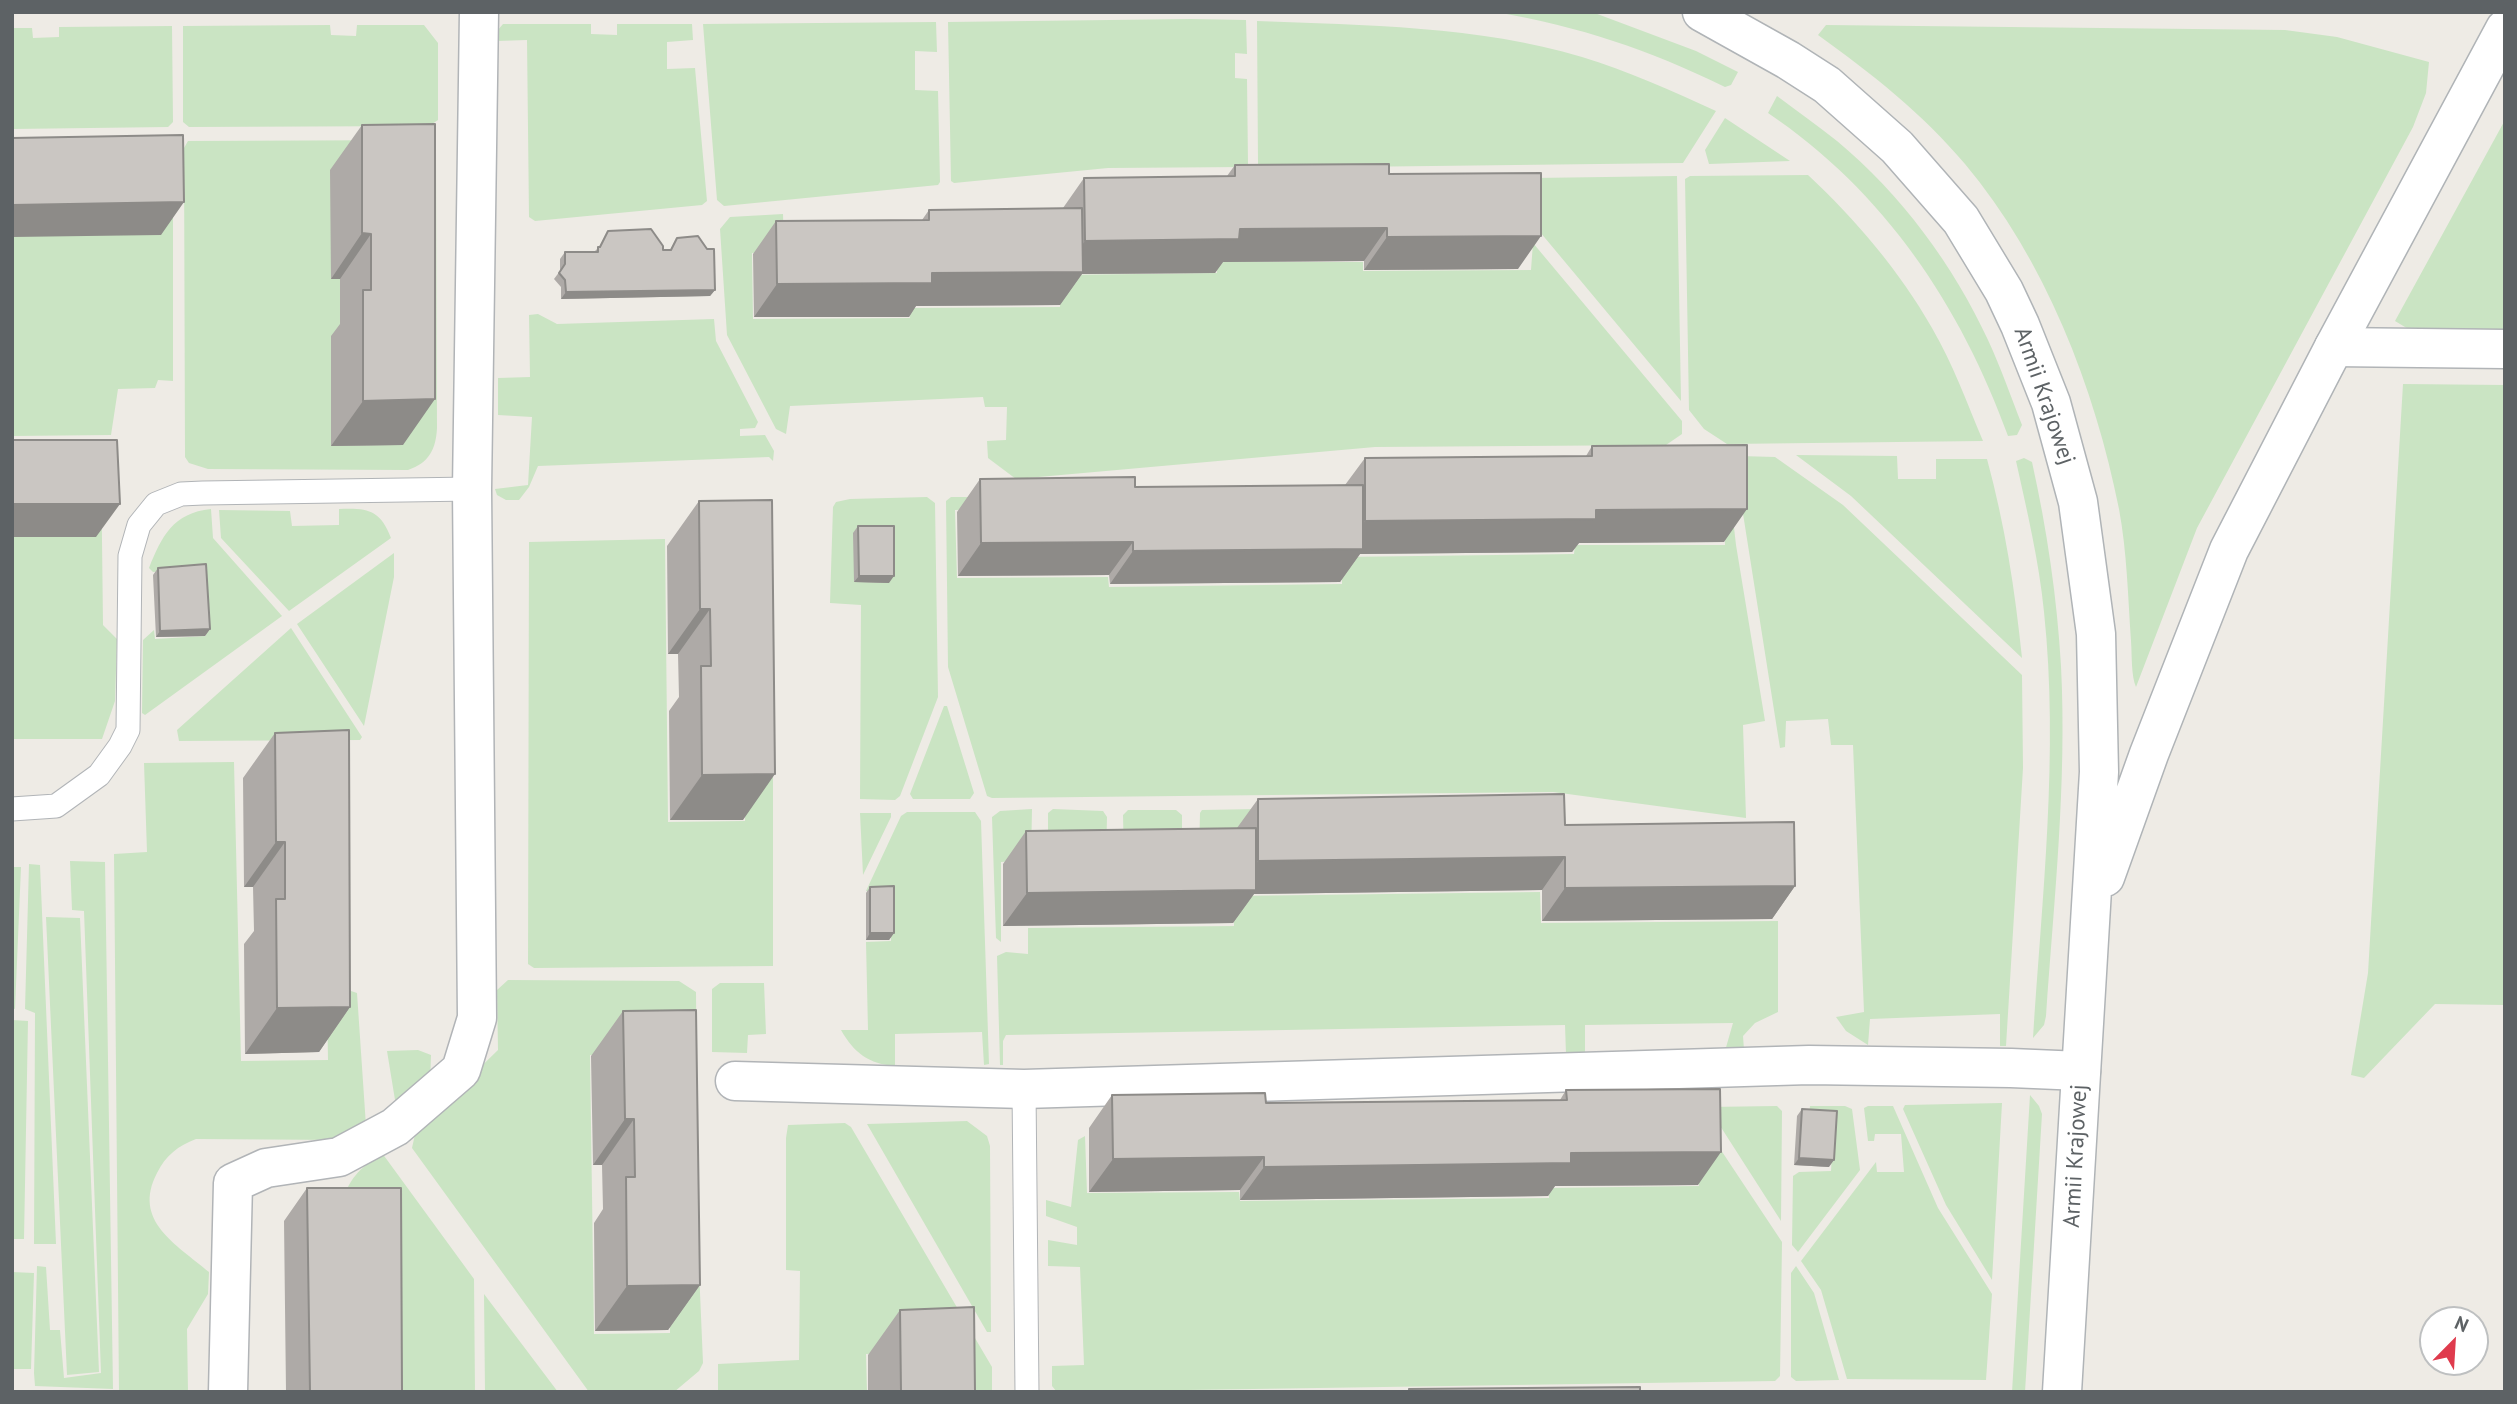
<!DOCTYPE html>
<style>
body{margin:0}
#map{position:relative;width:2517px;height:1404px;overflow:hidden;background:#eeebe5;font-family:"PT Sans",sans-serif}
canvas{display:block}
.frame{position:absolute;inset:0;border:14px solid #5d6265;pointer-events:none}
.north{position:absolute;left:2419px;top:1306px;width:70px;height:70px;box-sizing:border-box;background:#fff;border:2px solid #bec0c1;border-radius:50%;rotate:24deg;font-size:19px;font-weight:700;line-height:28px;text-align:center;color:#5d6265}
.north::after{content:'';display:block;margin:auto;width:24px;height:32px;background:#df3b4d;clip-path:polygon(50% 0,100% 100%,50% 72%,0 100%)}
</style>
<div id="map">
<canvas width="2517" height="1404"></canvas>
<div class="frame"></div>
<div class="north">N</div>
</div>
<script>
const c = document.querySelector('canvas').getContext('2d');
c.lineJoin = 'round';
function fillPath(path, color) { c.fillStyle = color; c.fill(path, 'evenodd'); }
function trace(path, color, width, dash) { c.strokeStyle = color; c.lineWidth = width; c.lineCap = dash ? 'butt' : 'round'; c.setLineDash(dash || []); c.stroke(path); }
function write(font, color, halo, rows, align = 'center') {
  c.font = font + ' "PT Sans",sans-serif'; c.lineWidth = 5; c.setLineDash([]); c.textBaseline = 'middle'; c.strokeStyle = halo; c.fillStyle = color; for (const [text, x, y, turn = 0] of rows) {
    c.save(); c.translate(x, y); c.rotate((+turn || 0) * Math.PI / 180); c.textAlign = isNaN(turn) ? turn : align; if (halo) c.strokeText(text, 0, 0); c.fillText(text, 0, 0); c.restore();
  }
}
fillPath(new Path2D(`
 M1496,12H1592L1696,51L1738,72L1731,85L1725,87C1647,49 1581,27 1496,12Z
 M1191,19L1246,20L1247,54L1235,53V78L1247,79L1248,164L1245,167L1108,168L954,183L951,181L948,22Z
 M1257,21C1364,25 1479,26 1582,57C1628,71 1672,91 1716,111L1683,163L1264,168L1258,164Z
 M936,22L937,52L915,51V90L938,91L940,182L938,185L724,206L717,200L703,24Z
 M503,24H591V34L617,35V24H692L693,40L667,42V69L695,68L707,201L702,205L535,221L529,217L527,40L497,41V31Z
 M330,25L331,35L356,36L357,25H424L438,43V120L429,126L189,127L183,122V26Z
 M1826,25L2285,30L2337,37L2429,62L2426,93L2413,127L2197,528L2136,687C2131,676 2132,655 2131,641C2128,597 2127,552 2119,509C2095,388 2045,259 1965,164C1923,114 1871,73 1818,35Z
 M172,26L173,122L168,127L12,129V28H32L33,38L59,37V27Z
 M1777,96C1797,111 1818,126 1837,141C1901,194 1954,266 1988,340C2001,368 2011,397 2022,425L2017,435L2008,436C1961,306 1884,191 1768,113Z
 M1725,118L1790,161L1709,164L1705,150Z
 M2505,120V333H2415L2395,321Z
 M430,140L436,145L437,428C436,449 429,463 408,470L208,469L189,463L185,457L184,148L188,141Z
 M12,144L173,146V381L158,380L155,388L118,389L111,435L12,436Z
 M1808,175C1856,220 1899,270 1932,328C1953,364 1967,403 1983,441L1727,444L1704,429L1689,410L1685,179L1690,176Z
 M1677,176L1681,401L1535,226L1534,178Z
 M783,214L784,251L752,253L753,319L910,318V308L1060,307L1061,275L1217,273V262H1363V271L1531,270L1533,243L1682,421V434L1666,445L1375,447L1016,479L988,458L987,441L1006,440L1007,407H985L983,397L790,406L786,434L776,429L727,335L720,229L730,217Z
 M538,314L557,324L714,319L716,341L758,422L755,428L740,429V436L765,435L774,451L773,461L769,457L538,466L529,487L519,500H506L497,495L495,489L528,485L532,417L498,415V378L530,377L529,315Z
 M2403,384L2505,385V1005L2435,1004L2364,1078L2351,1075L2368,973Z
 M12,454H101L103,625L117,639L115,701L102,739H12Z
 M1796,455L1897,456L1898,479H1936V459H1987C2005,525 2015,590 2022,658L1851,496Z
 M1739,456L1775,457L1843,505L2022,675L2023,768L2006,1046H2000V1014L1870,1019L1868,1045L1846,1031L1836,1017L1864,1012L1853,745H1831L1828,719L1786,721L1785,747L1780,748L1735,463Z
 M2024,458L2032,462C2047,530 2057,597 2061,666C2067,783 2054,900 2046,1016L2044,1025L2033,1038C2042,897 2059,753 2044,612C2039,561 2027,511 2016,461Z
 M1724,475H1728L1736,545L1765,721L1743,725L1746,818L1553,792L992,798L987,796L948,667L946,501L951,497H984L982,509L955,510L957,578L1108,577L1109,587L1342,584V557L1574,554L1575,545H1725Z
 M927,497L935,503L938,697L900,796L895,800L860,799L861,605L830,603L833,507L836,502L850,499Z
 M211,509L213,538L282,616L145,715L142,713L143,640L154,630L155,639L206,636L202,569L153,572L149,568C162,536 173,513 211,509Z
 M339,509C367,508 380,509 391,538L289,611L221,538L219,510L290,511L292,526L339,525Z
 M665,539L668,822L745,821L744,759H773V966L534,968L528,964L529,542Z
 M394,553V577L364,726L297,624Z
 M291,628L362,737L360,740L179,741L177,730Z
 M944,706H947L974,793L970,799H913L910,794Z
 M234,762L241,1061L328,1060L327,998L348,990L357,993L366,1126L344,1140L196,1139C178,1146 166,1155 157,1173C132,1221 176,1244 209,1272L208,1294L187,1329L188,1392H119L114,854L147,852L144,763Z
 M1032,809L1031,860L1001,862V942L996,938L992,817L1000,811Z
 M1053,809L1103,811L1107,817L1106,859L1048,860V813Z
 M1258,809L1263,812L1199,858L1200,813L1202,810Z
 M1128,810H1176L1182,815V859L1124,860L1123,815Z
 M907,812H975L981,821L989,1064L984,1065L982,1032L895,1034V1066C869,1064 854,1053 841,1030H868L866,942L891,941V892L866,891L901,816Z
 M860,813H891V817L863,875Z
 M70,861L105,862L113,1389L35,1386L34,1373L37,1266L46,1267L50,1330H60L64,1378L101,1373L84,911L72,910Z
 M29,864L40,865L56,1244H34L35,1013L25,1009Z
 M12,867H21L15,1009L12,1008Z
 M1540,892L1541,923L1778,921V1012L1755,1023L1743,1036L1744,1050L1725,1051L1733,1023L1585,1025V1054H1566L1565,1025L1006,1035L1003,1041V1065H1000L997,956L1006,952L1028,954V928L1234,926V896Z
 M46,917L80,918L99,1372L67,1375Z
 M508,980L679,981L696,992L697,1117L664,1053L590,1055L594,1334L670,1333V1272L699,1269L703,1363L699,1371L674,1392H589L412,1148L416,1130L498,1050L497,990Z
 M720,983H764L766,1034L748,1035L747,1053L712,1052V989Z
 M12,1020L28,1021L24,1239H12Z
 M418,1050L431,1055L430,1085L396,1106L387,1051Z
 M2030,1095L2039,1106L2042,1114L2025,1392H2012Z
 M2002,1103L1992,1280L1946,1205L1903,1109L1905,1105Z
 M1777,1106L1782,1111L1781,1221L1708,1107Z
 M1810,1106H1845L1852,1109L1860,1170L1798,1252L1792,1245L1793,1176L1799,1172L1831,1171L1834,1115H1809Z
 M1868,1106H1893L1938,1208L1992,1294L1986,1380L1847,1379L1821,1290L1801,1261L1876,1162L1877,1172H1904L1901,1134H1875L1874,1141H1868L1864,1108Z
 M1693,1108L1782,1242L1780,1376L1775,1381L1057,1392L1052,1386V1366L1084,1365L1080,1267L1048,1266V1240L1077,1245V1227L1046,1216V1200L1071,1207L1078,1140L1085,1136L1087,1193L1239,1192L1240,1201L1549,1198V1188L1699,1186L1698,1121Z
 M967,1121L987,1136L990,1146L991,1332H987L867,1124Z
 M845,1123L851,1127L992,1367V1392H944L943,1352L866,1354L867,1392H718V1364L799,1360L800,1271L786,1270V1138L788,1125Z
 M382,1153L474,1279L475,1392H380L341,1206C349,1178 358,1170 382,1153Z
 M1796,1266L1814,1293L1839,1380L1796,1381L1791,1377V1273Z
 M12,1272L34,1273L31,1369H12Z
 M484,1294L558,1392H485Z`), '#cae4c3');
const lane = new Path2D(`
 M12,809L56,806L99,775L120,746L128,730L130,556L139,525L156,504L181,494L203,493L472,489
 M1024,1089L1027,1392`);
const street = new Path2D(`
 M2334,347L2505,349
 M735,1081L1024,1089L1809,1065L2011,1068L2081,1071
 M228,1392L233,1183L266,1168L339,1157L395,1127L461,1070L477,1018L472,489L479,12`);
const secondary = new Path2D(`
 M1702,12L1788,60L1827,85L1897,147L1961,220L2004,291L2020,325L2051,403L2078,502L2096,634L2099,772L2062,1392
 M2105,877L2149,754L2229,550L2334,347L2505,29`);
trace(lane, '#b1b4b7', 25);
trace(street, '#b1b4b7', 41);
trace(secondary, '#b0b4b7', 41);
trace(lane, '#fff', 23);
trace(street, '#fff', 38);
trace(secondary, '#fff', 38);
fillPath(new Path2D(`
 M362,125L403,445L331,446V336L340,324V279H331L330,170Z
 M1235,165L1389,174L1518,269L1364,270V261L1223,262L1215,273L1082,274L1060,305L916,306L909,317H754L753,254L776,221L922,220L929,210L1063,208L1084,178L1227,176Z
 M608,231L663,250H670L677,238L715,290L710,296L561,299V287L554,279L560,271V259L565,252H594L599,247Z
 M1592,446L1724,542L1579,543L1572,552L1360,554L1340,582L1110,584L1109,575L958,576L957,512L980,479L1135,487L1345,485L1365,458L1586,456Z
 M699,501L743,820H670L669,711L679,697L678,654H668L667,546Z
 M858,526L889,583L854,582L853,533Z
 M158,568L210,629L205,636L156,637L153,575Z
 M275,733L350,1007L319,1052L245,1054L244,944L254,931L253,887H244L243,778Z
 M1258,799L1565,825L1795,886L1772,919L1542,921V890L1254,894L1233,923L1003,926V864L1026,831L1237,828Z
 M870,887L894,933L889,940H866V893Z
 M623,1011L700,1285L668,1330L595,1331L594,1223L603,1209L602,1165H593L591,1056Z
 M1566,1090L1698,1185L1555,1186L1548,1196L1240,1200V1190L1089,1192V1128L1112,1095L1266,1103L1560,1100Z
 M1802,1109L1829,1167L1794,1165L1797,1116Z
 M307,1188L402,1392H286L284,1221Z
 M900,1310L975,1392H868V1355Z`), '#aeaaa7');
fillPath(new Path2D(`
 M184,202L161,235L12,237V205Z
 M1387,228L1364,261L1223,262L1215,273L1082,274L1060,305L916,306L909,317H754L777,284L932,273L1062,272L1085,241L1240,229Z
 M362,233L371,234L340,279H331Z
 M1541,236L1518,269L1364,270L1387,237Z
 M715,290L710,296L561,299L566,292Z
 M435,399L403,445L331,446L363,401Z
 M12,504H120L96,537H12Z
 M1747,509L1724,542L1579,543L1572,552L1360,554L1340,582L1110,584L1133,551L1345,549L1365,521L1596,510Z
 M1133,542L1109,575L958,576L981,543Z
 M859,576H894L889,583L854,582Z
 M700,609H710L678,654H668Z
 M210,629L205,636L156,637L160,631Z
 M775,774L743,820H670L702,775Z
 M276,842H285L253,887H244Z
 M1565,857L1542,890L1254,894L1233,923L1003,926L1027,893L1238,890L1258,861Z
 M1795,886L1772,919L1542,921L1565,888Z
 M870,933H894L889,940H866Z
 M350,1007L319,1052L245,1054L277,1008Z
 M625,1119H634L602,1165H593Z
 M1721,1152L1698,1185L1555,1186L1548,1196L1240,1200L1264,1167L1571,1153Z
 M1264,1157L1240,1190L1089,1192L1113,1159Z
 M1799,1158L1834,1160L1829,1167L1794,1165Z
 M700,1285L668,1330L595,1331L627,1286Z`), '#8d8b88');
const building = new Path2D(`
 M435,124V399L363,401V290H371V234L362,233V125Z
 M183,135L184,202L12,205V138Z
 M1389,164V174L1541,173V236L1387,237V228L1240,229L1239,239L1085,241L1084,178L1235,176V165Z
 M1082,208L1083,272L932,273V283L777,284L776,221L929,220V210Z
 M651,229L663,246V250H671L677,238L698,236L707,249H714L715,290L566,292L565,280L559,273L565,264V252H598V247H600L608,231Z
 M12,440H117L120,504H12Z
 M1747,445V509L1596,510V519L1365,521V458L1592,456V446Z
 M1135,477V487L1363,485V549L1133,551V542L981,543L980,479Z
 M772,500L775,774L702,775L701,666H711L710,609H700L699,501Z
 M858,526H894V576H859Z
 M206,564L210,629L160,631L158,568Z
 M349,730L350,1007L277,1008L276,899H285V842H276L275,733Z
 M1564,794L1565,825L1794,822L1795,886L1565,888V857L1258,861V799Z
 M1256,828V890L1027,893L1026,831Z
 M894,886V933H870V887Z
 M696,1010L700,1285L627,1286L626,1177H635L634,1119H625L623,1011Z
 M1720,1089L1721,1152L1571,1153V1163L1264,1167V1157L1113,1159L1112,1095L1265,1093L1266,1103L1567,1100L1566,1090Z
 M1802,1109L1837,1111L1834,1160L1799,1158Z
 M307,1188H401L402,1392H310Z
 M974,1307L975,1392H901L900,1310Z
 M1640,1387V1392H1409V1389Z`);
fillPath(building, '#cac6c2');
trace(building, '#8d8b88', 2);
write('23px', '#5d6265', '#fff', [
 ["Armii Krajowej",2044,396,71],
 ["Armii Krajowej",2076,1156,-87]
]);
</script>
